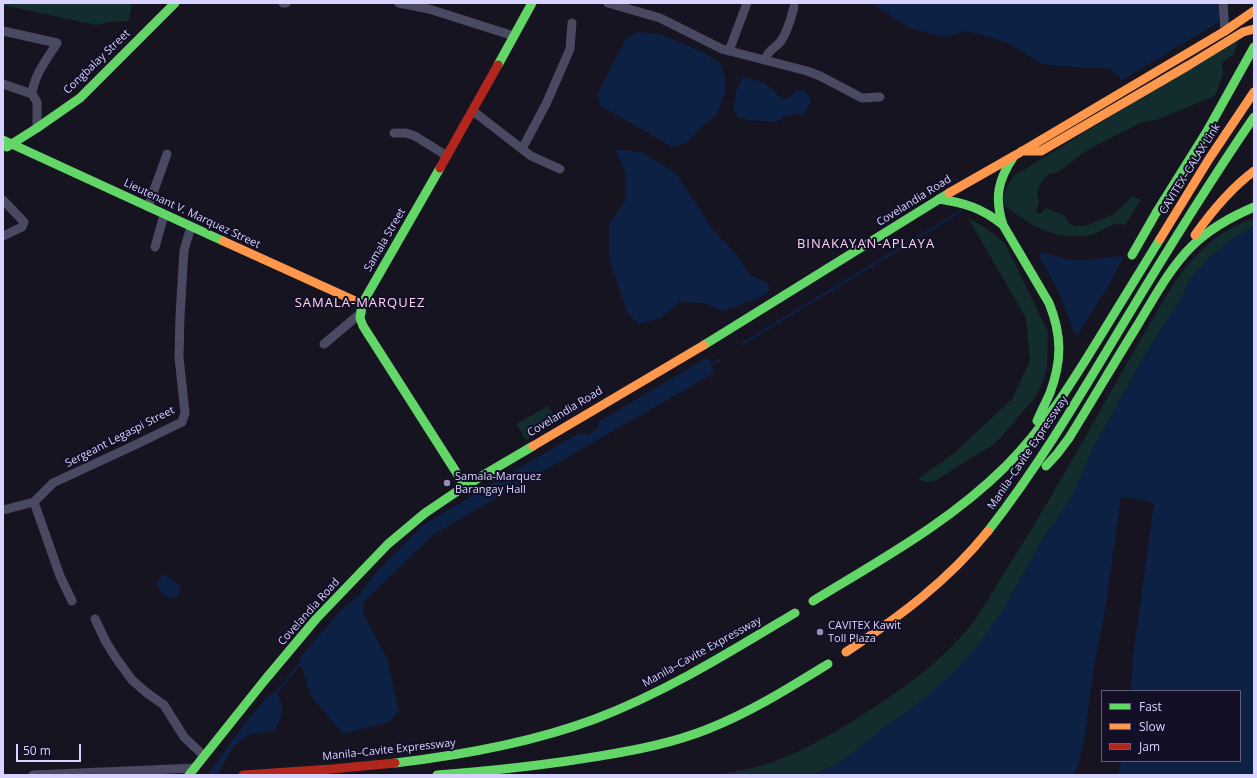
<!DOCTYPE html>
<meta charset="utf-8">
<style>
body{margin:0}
#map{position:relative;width:1257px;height:778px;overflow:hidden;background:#161421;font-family:"Open Sans",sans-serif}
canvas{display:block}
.frame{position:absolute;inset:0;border:4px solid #d9d4ff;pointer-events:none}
.legend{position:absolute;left:1101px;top:690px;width:140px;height:72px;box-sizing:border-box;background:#130f26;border:1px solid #625e7d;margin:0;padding:5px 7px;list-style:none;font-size:12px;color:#d9d4ff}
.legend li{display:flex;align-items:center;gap:8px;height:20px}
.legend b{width:20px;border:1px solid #625e7d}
.scale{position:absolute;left:16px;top:744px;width:65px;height:18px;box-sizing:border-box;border:2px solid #d9d4ff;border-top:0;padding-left:5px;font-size:12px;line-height:14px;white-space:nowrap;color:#d9d4ff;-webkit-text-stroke:3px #130f26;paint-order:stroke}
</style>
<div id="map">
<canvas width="1257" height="778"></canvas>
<div class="frame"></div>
<ul class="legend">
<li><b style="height:5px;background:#63d668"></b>Fast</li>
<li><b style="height:5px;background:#ff974d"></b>Slow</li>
<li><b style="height:5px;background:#b3261e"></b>Jam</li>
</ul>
<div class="scale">50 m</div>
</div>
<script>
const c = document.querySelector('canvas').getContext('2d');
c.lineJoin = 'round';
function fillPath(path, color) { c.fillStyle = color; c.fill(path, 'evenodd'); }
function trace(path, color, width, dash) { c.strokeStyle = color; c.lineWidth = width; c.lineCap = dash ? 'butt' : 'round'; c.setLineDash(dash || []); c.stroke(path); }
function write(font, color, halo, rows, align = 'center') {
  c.font = font + ' "Open Sans",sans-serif'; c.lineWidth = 4; c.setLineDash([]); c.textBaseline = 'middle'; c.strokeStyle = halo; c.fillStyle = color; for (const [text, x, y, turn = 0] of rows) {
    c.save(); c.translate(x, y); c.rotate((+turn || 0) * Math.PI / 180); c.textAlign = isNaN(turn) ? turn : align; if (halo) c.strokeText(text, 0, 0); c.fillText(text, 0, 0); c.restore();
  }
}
fillPath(new Path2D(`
 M3,3H132L129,21L109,22L96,25L3,5Z
 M1239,38L1234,54L1222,63L1223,74L1215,96L1156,120L1142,122L1089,149L1058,172L1048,175L1041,182L1037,193L1039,202L1036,212L1040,214L1046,208L1064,215L1069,223L1074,226L1088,225L1114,214L1133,196L1141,200L1125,225C1113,220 1101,233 1091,235C1053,241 1032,226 1004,205C1003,191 1006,186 1015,175Z
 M968,218L988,229L1006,245L1048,332L1047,368L1040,389L1032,401L995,444L961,464L937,480L927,482L918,479L953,454L1012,399L1030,361L1026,318Z
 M1254,218V227L1234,238L1223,247L1209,258L1190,279L1180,301L1171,314L1145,355L1094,447L1075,490L1061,514L1049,530L1039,545L1017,586L1001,613L979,645L955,671L925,699L882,729L857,750L835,765L813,775H705C762,772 800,753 848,724C890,698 932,670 965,632C977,618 986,603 995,588C1007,568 1019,549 1031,530C1080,448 1125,364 1174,283C1196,252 1218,231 1254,218Z
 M548,406L558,421L526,440L516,424Z`), '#132c2d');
fillPath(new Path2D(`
 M872,3H1217L1219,11V22L1122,80L1109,68H1084L1042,64L1006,42L967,31L946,37L909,28Z
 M638,32L660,34L705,53L720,63L725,77V94L716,116L703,125L688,142L672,147L601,106L597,95L626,38Z
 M743,77L765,83L781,98L787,99L796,91L804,90L811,100L804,115L793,114L785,116L776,122L748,120L738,117L733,109L737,89Z
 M615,149L641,152L676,173L714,231L737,255L749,274L769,284L768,292L754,300L722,311L703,303L679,302L661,318L639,324L628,314L609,257V224L626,199V174Z
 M1254,227V775H1118L1121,761H1240V691H1131L1133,656L1154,504L1144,500L1121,497L1105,610L1094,667L1084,741L1077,769L1073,775H813L835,765L857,750L882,729L924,699L955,671L979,645L1001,613L1017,586L1039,545L1049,530L1061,514L1075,490L1094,447L1145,355L1171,314L1180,301L1190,279L1198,269L1223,247L1234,238Z
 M1043,252L1070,260H1085L1122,256L1123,259L1104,293L1078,334L1075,335L1059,292L1040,258V254Z
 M708,357L714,373L434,534L364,602L363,613L387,658L399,711L390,722L343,734L311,696L299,659L340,611L358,596L373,576L423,525L579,433L587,435L597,429L600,421Z
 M165,574L180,586C182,613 141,587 165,574Z
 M278,694C285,711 283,716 274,731L250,734L234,746L217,775H207L243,726L269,695Z`), '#0d2144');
trace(new Path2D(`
 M742,344L961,211
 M709,366L719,360
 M273,696L302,662`), '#0d2144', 2.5);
trace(new Path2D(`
 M283,3H286
 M399,3L429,9L514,36
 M608,3L660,18L722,49L807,71L820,76L862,98L880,97
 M1223,3L1225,31
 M3,31L57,43C47,59 34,75 32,94L37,102V128
 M729,51L747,3
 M765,60C769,48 775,49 781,41C788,31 791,18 794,7
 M3,84L32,94
 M473,111L531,156L560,169
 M394,133H406L415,136L447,156
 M522,149L546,104L570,49L572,23
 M3,200L24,222L22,227L3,236
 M148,207L167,154
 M155,247L164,215
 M324,344L362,312
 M34,502L60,576L72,601
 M3,510L34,502L53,483L135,445L182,422L185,413L179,357L180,316L184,250L191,227
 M95,619L106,642L116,658L132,680L147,693L164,705L184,737L204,756
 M33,775L195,768`), '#4a4962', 9);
trace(new Path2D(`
 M498,65L532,3
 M3,140L223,241
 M7,147L37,128L80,98L175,3
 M1014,156C998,180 994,197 1003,225L1049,303C1062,335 1062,361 1050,393C1046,402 1041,412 1037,421
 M440,168L362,304L360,318L363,326L465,486
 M939,199C965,203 982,208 1003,225
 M1132,255L1156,213L1206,133L1254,47
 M704,345L949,193
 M1046,466L1057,454L1069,438C1092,401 1114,363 1137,326C1154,298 1169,269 1192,246C1210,228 1231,217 1254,207
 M988,531C1039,466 1081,394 1123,324C1165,254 1208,184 1254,117
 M813,601C880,560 950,522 1006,466C1043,429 1071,384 1098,340C1119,306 1139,273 1160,239
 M395,763C463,755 531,743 595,719C666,692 730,652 795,613
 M189,775L264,681L316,619L388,544L425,513L465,486L533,446
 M437,775C491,771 546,765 600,756C636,750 673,743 708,729C751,712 789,688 828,664`), '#63d668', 9);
trace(new Path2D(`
 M1022,151H1041L1189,65L1243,32L1254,29
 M1014,156L1225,31L1254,11
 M949,193L1014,156
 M1195,235C1212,211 1230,189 1254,171
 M1160,239L1209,159L1254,92
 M223,241L362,304
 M533,446L704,345
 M846,652C899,617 948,581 988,531`), '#ff974d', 9);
trace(new Path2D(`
 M440,168L498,65
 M243,775L332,769L395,763`), '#b3261e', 9);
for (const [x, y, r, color] of [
 [447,483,4,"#9591b1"],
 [820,632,4,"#9591b1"]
]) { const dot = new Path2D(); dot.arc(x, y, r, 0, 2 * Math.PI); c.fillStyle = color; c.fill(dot); trace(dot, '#130f26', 1.5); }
write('11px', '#d9d4ff', '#130f26', [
 ["Congbalay Street",97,62,-44],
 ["CAVITEX–CALAX Link",1190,169,-58],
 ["Covelandia Road",914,201,-32],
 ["Lieutenant V. Marquez Street",192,214,25],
 ["Samala Street",385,240,-60],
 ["Covelandia Road",565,412,-31],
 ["Sergeant Legaspi Street",120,437,-27],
 ["Manila–Cavite Expressway",1028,453,-56],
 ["Covelandia Road",309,612,-48],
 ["Manila–Cavite Expressway",702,652,-29],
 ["Manila–Cavite Expressway",389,750,-6]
]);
write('11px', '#d9d4ff', '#130f26', [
 ["Samala-Marquez",455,477],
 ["Barangay Hall",455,490],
 ["CAVITEX Kawit",828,626],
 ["Toll Plaza",828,639]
], 'left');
c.letterSpacing = '1px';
write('13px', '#ffd6f0', '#130f26', [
 ["BINAKAYAN-APLAYA",866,244],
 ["SAMALA-MARQUEZ",360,303]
]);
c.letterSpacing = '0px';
</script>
